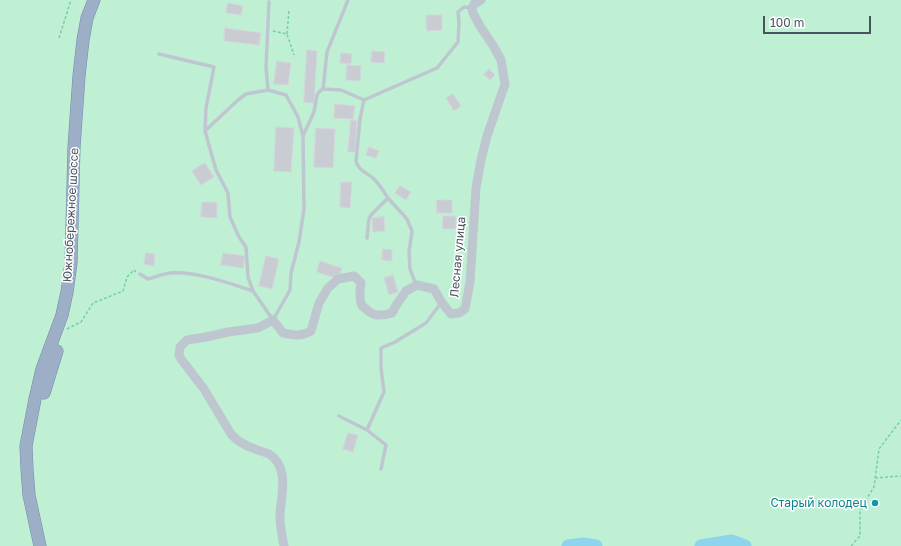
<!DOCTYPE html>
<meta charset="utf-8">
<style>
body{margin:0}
#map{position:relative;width:901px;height:546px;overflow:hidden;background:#f3f0f0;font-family:"Golos Text",sans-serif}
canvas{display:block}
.scale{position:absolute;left:763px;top:16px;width:108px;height:18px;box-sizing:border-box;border:2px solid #48535e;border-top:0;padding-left:5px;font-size:12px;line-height:14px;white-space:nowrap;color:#48535e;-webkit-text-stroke:3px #fff;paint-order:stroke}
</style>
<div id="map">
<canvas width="901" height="546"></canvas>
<div class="scale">100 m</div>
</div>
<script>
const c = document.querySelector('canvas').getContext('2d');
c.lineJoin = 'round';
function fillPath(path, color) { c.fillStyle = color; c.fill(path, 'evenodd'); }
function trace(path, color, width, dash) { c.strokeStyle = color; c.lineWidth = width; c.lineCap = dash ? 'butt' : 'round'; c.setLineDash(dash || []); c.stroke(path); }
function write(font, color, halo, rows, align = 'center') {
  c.font = font + ' "Golos Text",sans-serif'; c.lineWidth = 3; c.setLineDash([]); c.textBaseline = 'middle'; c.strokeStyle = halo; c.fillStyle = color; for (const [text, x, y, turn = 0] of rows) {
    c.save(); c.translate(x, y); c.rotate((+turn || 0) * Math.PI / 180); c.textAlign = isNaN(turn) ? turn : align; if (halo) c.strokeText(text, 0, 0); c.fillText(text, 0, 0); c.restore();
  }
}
fillPath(new Path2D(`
 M0,0H901V546H0Z`), '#bff0d4');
trace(new Path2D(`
 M568,546L583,544L596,546
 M701,546L732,541L745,546`), '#8dd4ed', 13);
const building = new Path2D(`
 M228,3L243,6L241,15L226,13Z
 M426,15H442V30L427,31Z
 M225,28L261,33L259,45L224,41Z
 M307,50L317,51L314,103L304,102Z
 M372,51L385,52L384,63L371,62Z
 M341,53L352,54L351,64L340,63Z
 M277,61L291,63L288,85L274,84Z
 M347,65L361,66L360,81L346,80Z
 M489,69L495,75L490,80L484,75Z
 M453,94L461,106L454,111L446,98Z
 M335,104L355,106L353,119L334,118Z
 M351,120L357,121L355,152H348Z
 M276,127L294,128L291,172L274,171Z
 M316,128L335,129L333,168L314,167Z
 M369,147L379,151L376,158L366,155Z
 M205,163L214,177L201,185L192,171Z
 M341,182H352L350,208L340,207Z
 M400,186L411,192L406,200L395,193Z
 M437,200H452V213H437Z
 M202,202H217V218L201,217Z
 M443,216H456V229H443Z
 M384,217L385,231L373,232L372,218Z
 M383,249L392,250V261L382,260Z
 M146,253L155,254L154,266L144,264Z
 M223,253L245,256L243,268L221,265Z
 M266,256L279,259L272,289L259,286Z
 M320,261L342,268L338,279L317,272Z
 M393,275L398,292L389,295L384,278Z
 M348,433L358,435L353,452L343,449Z`);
fillPath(building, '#caccd3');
trace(building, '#d4d6dc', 1);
const trunk = new Path2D(`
 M44,393L57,351
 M40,546L29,495L27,469L26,446L35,399L42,369L62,315L67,292L71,263L74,147L79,76L83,40L87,18L94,0`);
trace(trunk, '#738bab', 13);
trace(new Path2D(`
 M273,31L287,34L294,55
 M287,34L289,10
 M59,38L71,0
 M67,329L81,322L93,303L123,291L127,277L134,270L136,272
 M875,478L901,476
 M851,546L860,536V510L874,487L879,449L901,420`), '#77cea7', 1.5, [3, 2]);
trace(new Path2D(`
 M159,54L214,67L206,108L205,131L216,170L228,193L230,217L239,237L246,247L248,277L253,291L273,320L290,290L291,273L299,242L304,209L303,136L314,112L317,95L320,91L323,89L341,90L364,100
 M323,89L327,52L348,0
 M268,90L266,67L269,2
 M205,131L238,100L246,94L268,90L286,95L298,117L303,136
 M388,198L407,219L412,231L409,252L410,269L416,285
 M367,238L369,219L371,215L388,198C384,192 380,185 374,179C368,173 358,171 356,161L360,119L364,100L437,68L458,42L459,22L458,12L464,7L471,8
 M140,274L148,279C155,277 163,274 170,273C196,271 228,283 253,291
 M339,416L367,430L384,392L381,368V348L395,342L426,323L441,303
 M367,430L386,445L381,469`), '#bec7cf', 3.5);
trace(new Path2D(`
 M284,546C282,536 280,525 280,515C281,495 290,467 269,454C265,452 259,451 255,449C246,446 237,441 231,434L204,389L181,359L179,355L180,347L187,340L206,337L228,332L258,328L273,320L283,333C295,335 300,337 311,331L319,303L328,288L338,279L354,276L361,283C360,290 359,297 361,303C362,306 362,306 365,308C374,317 380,316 392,313L397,304L406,291L417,285L434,289L442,303L451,314L459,313L465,309L470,282L476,188L481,160L487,136L505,84L501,60L494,47L480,26L473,13L472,8L474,4L481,0`), '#bec7cf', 9);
trace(trunk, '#9cafc7', 12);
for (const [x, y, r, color] of [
 [875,503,4,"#0f9aa8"]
]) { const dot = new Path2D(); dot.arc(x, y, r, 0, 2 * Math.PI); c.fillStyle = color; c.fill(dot); trace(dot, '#fff', 1.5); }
write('12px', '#48535e', '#fff', [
 ["Южнобережное шоссе",71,215,-87],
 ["Лесная улица",458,257,-85]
]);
write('12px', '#0d838f', '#fff', [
 ["Старый колодец",867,503]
], 'right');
</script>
